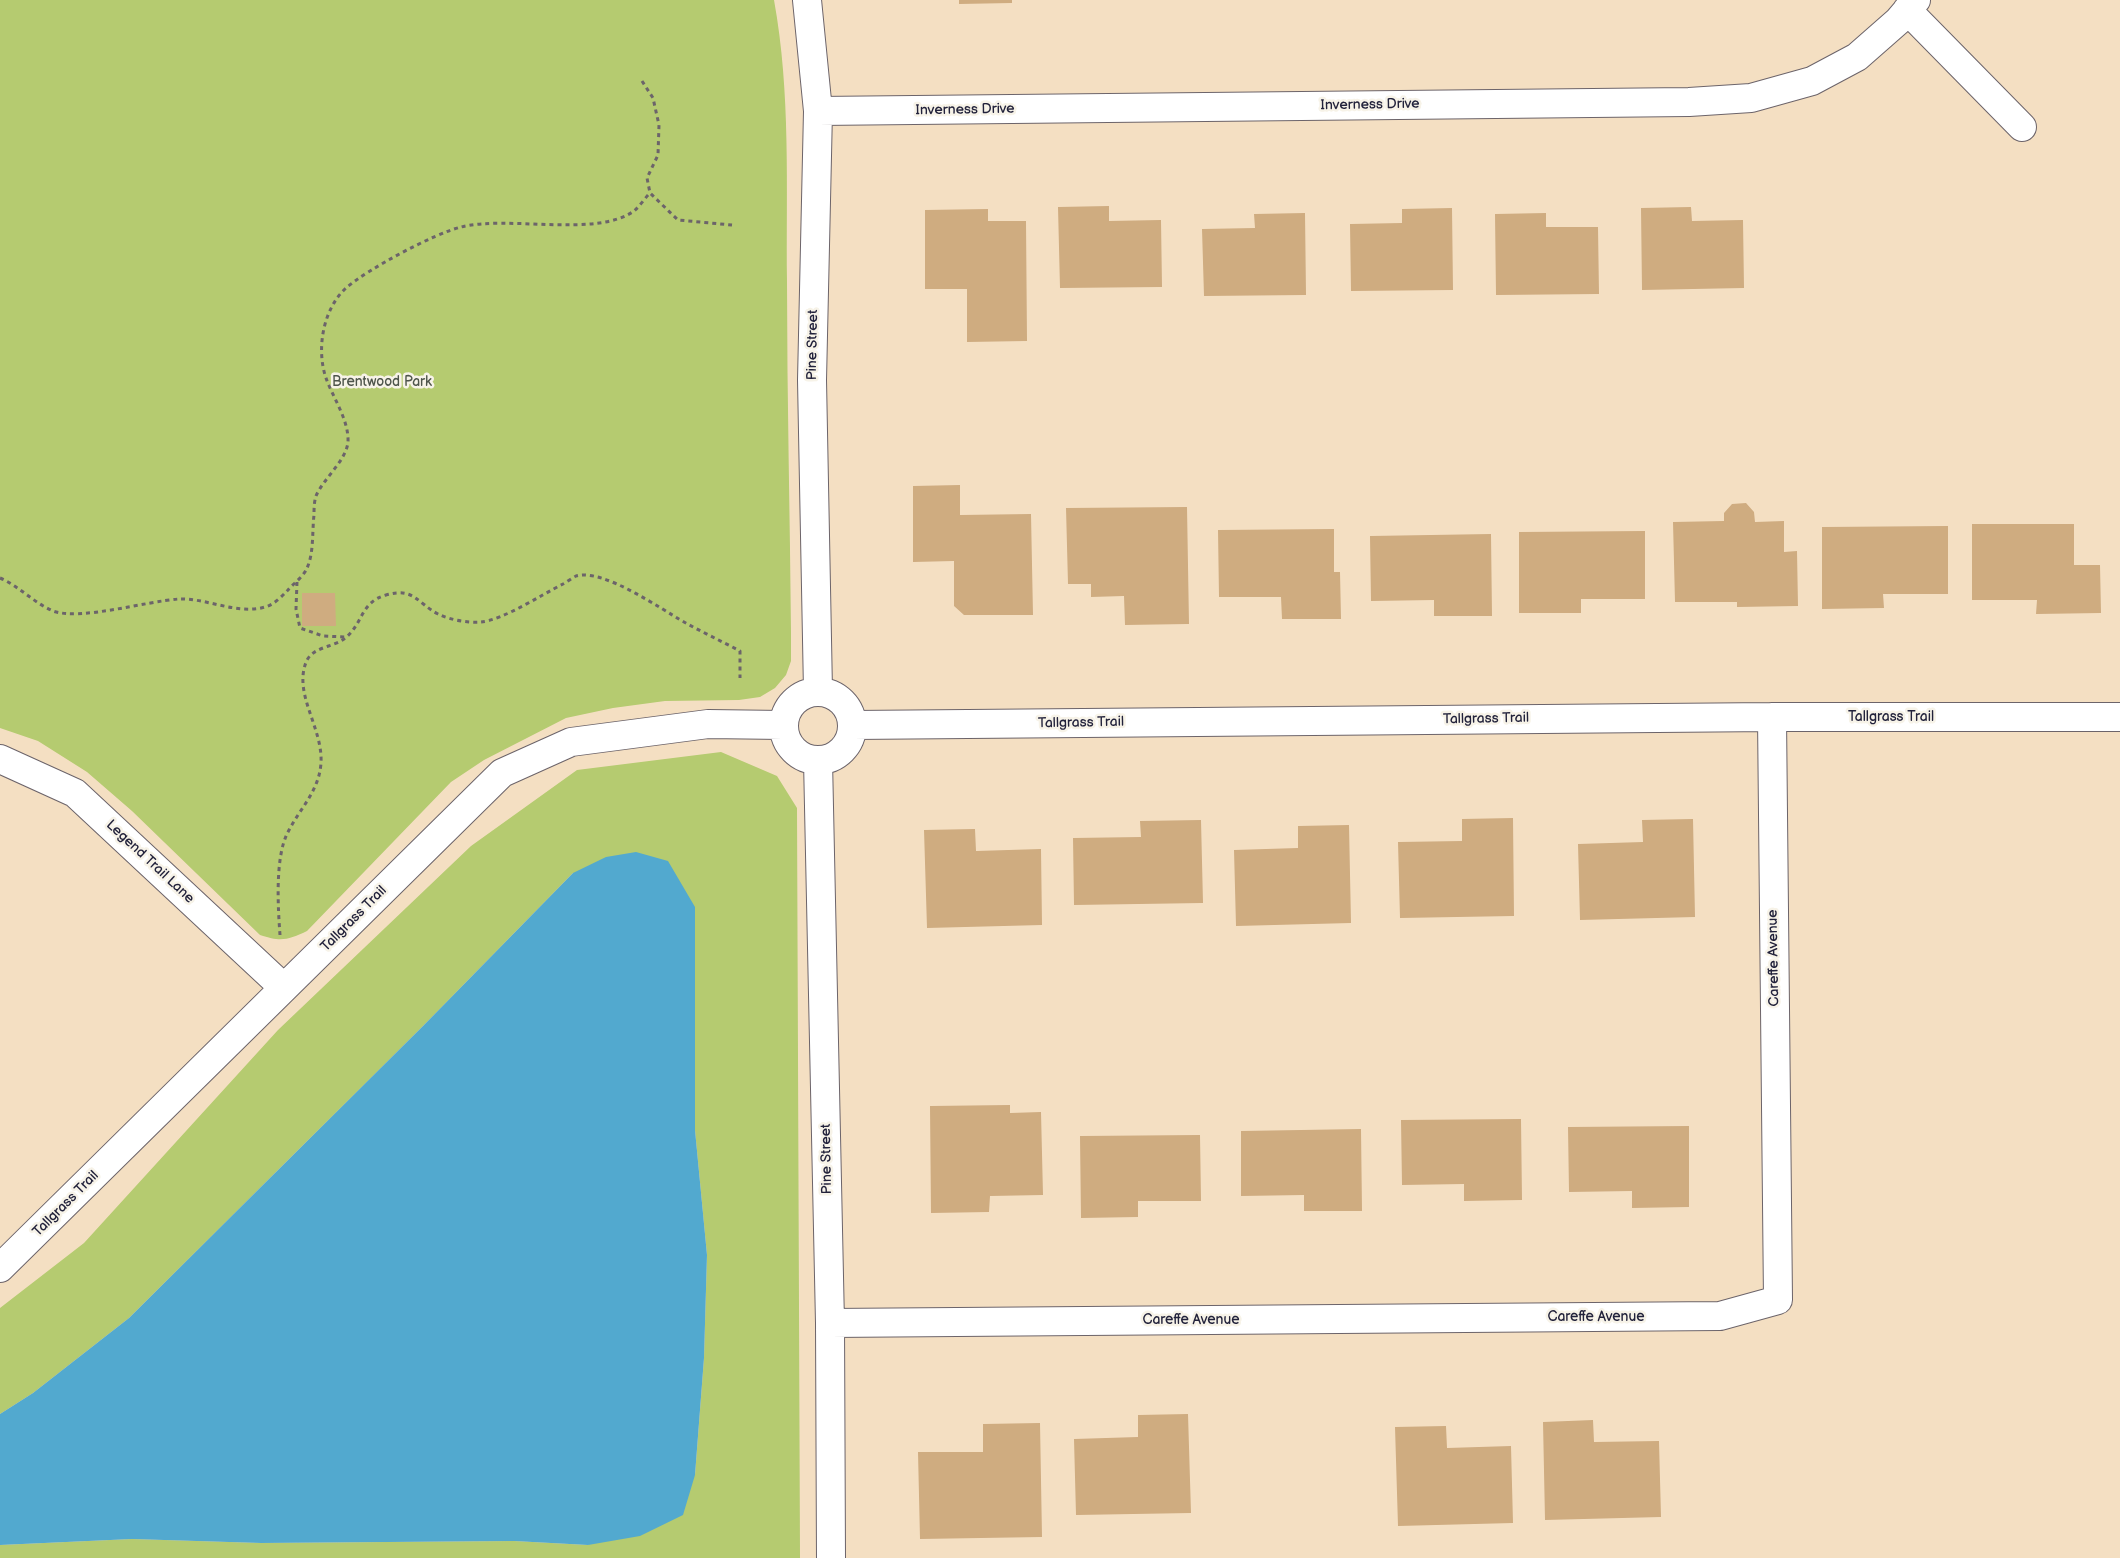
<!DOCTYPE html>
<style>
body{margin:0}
canvas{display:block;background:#f4dfc2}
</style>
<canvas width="2120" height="1558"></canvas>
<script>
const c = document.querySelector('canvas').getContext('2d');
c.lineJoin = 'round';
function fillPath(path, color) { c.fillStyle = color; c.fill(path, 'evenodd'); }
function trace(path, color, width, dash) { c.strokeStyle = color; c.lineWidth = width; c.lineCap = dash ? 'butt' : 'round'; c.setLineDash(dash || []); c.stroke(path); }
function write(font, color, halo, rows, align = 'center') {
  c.font = font + ' "Balsamiq Sans",sans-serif'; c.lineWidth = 5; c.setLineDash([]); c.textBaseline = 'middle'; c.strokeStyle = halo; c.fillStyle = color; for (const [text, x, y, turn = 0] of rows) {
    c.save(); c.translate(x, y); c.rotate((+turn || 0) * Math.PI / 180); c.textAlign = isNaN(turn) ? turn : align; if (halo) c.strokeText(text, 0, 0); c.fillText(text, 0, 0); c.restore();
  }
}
fillPath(new Path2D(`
 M0,0H774C791,93 786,188 787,282C787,399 790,516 791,633V661L786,675L775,688L760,697L739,700L665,701L613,708L566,718L484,760L451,782L307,931C288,940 281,942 260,935L132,811L87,772L38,741L0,728Z
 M721,752L777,776L797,808L800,1558H0V1545L132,1539L261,1543L514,1541L588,1545L695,1475L704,1358L707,1255L695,1130L573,873L423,1026L129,1318L33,1393L0,1414V1308L84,1243L278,1030L471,846L577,770Z`), '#b5cb70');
fillPath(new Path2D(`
 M636,852L668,861L695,907V1130L707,1255L704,1358L695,1475L683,1515L640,1536L588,1545L514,1541L261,1543L132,1539L0,1545V1414L33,1393L129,1318L423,1026L573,873L606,857Z`), '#52a9cf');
fillPath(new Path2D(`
 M959,0H1012V3L959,4Z
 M1109,206V221L1161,220L1162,287L1060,288L1058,207Z
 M1691,207L1692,221L1743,220L1744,288L1642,290L1641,208Z
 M1452,208L1453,290L1351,291L1350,224L1402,223V209Z
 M988,209V221H1026L1027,341L967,342V289H925V210Z
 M1305,213L1306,295L1204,296L1202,229L1255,228L1254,214Z
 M1546,213V227H1598L1599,294L1496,295L1495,214Z
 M960,485V515L1031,514L1033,615H964L954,606V561L913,562V486Z
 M1746,503L1754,512L1755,522L1784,521V552L1797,551L1798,606L1737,607V602H1675L1673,522L1724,521V513L1732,504Z
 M1187,507L1189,624L1125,625L1124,596L1091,597V584H1068L1066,508Z
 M1972,524H2074V565H2100L2101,613L2036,614L2037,600H1972Z
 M1948,526V594H1883L1884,608L1822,609V527Z
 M1334,529V572H1340L1341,619H1282L1281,597H1219L1218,530Z
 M1645,531V599H1581V613H1519V532Z
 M1491,534L1492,616H1434V600L1371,601L1370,536Z
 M302,593H335L336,626H302Z
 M1513,818L1514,916L1400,918L1398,842L1462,841V819Z
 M1693,819L1695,917L1580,920L1578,844L1643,842L1642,820Z
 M1201,820L1203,903L1074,905L1073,838L1141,837L1140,821Z
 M1349,825L1351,923L1236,926L1234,850L1298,848V826Z
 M975,829L976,851L1041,849L1042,925L927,928L924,830Z
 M1010,1105V1113L1041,1112L1043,1195L990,1196L989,1212L931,1213L930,1106Z
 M1521,1119L1522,1200L1464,1201V1184L1402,1185L1401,1120Z
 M1689,1126V1207L1632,1208V1191L1569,1192L1568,1127Z
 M1361,1129L1362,1211H1304V1195L1241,1196V1131Z
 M1200,1135L1201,1201H1138V1217L1081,1218L1080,1136Z
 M1188,1414L1191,1513L1076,1515L1074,1439L1138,1437V1415Z
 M1593,1420L1594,1442L1659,1441L1661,1517L1545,1520L1543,1422Z
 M1040,1423L1042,1537L920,1539L918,1452H983V1424Z
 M1446,1426L1447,1448L1511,1446L1513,1523L1398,1526L1395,1427Z`), '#cfac80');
const street = new Path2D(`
 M807,0L818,111L812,380L818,691
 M1907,10L2022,127
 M818,111L1689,102L1751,98L1812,81L1857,57L1898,21L1916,0
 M784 726a34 34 0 1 1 68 0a34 34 0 1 1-68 0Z
 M853,725L1772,717H2120
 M0,759L75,793L284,988
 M818,760L830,1323L831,1558
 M0,1268L502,773L571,742L708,724L783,725
 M830,1323L1720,1316L1778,1300L1772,717`);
trace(street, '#6c646a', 30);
trace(new Path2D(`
 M642,81L653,98L659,125L658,155L647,178L650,193L678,220L732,225
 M0,578C19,586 34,603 53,611C80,621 147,601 179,599C207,598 237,615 265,607C274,605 282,596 288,590C294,583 304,576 307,568C314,553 312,532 314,515C314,510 314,502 316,496C323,479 346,461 348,442C349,420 333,398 326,378C316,349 323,309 346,288C368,269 433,234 461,227C508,215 596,238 634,211C640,206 645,198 650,193
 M297,582L296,609L300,628L323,636L346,637
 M280,935C278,908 275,859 287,834C299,809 319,792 321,763C323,727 292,693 307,660C314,647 333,647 344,639C363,625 360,602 386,595C414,587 417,603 438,614C450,620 468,623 481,622C503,620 541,595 563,584C567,582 572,578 576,576C603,568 661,609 684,622C702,632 721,641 740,651V678`), '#6c646a', 3, [4, 4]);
trace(street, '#fff', 28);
write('14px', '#22223b', '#f7f3e8', [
 ["Inverness Drive",1370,105,-1],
 ["Inverness Drive",965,110,-1],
 ["Pine Street",813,345,-89],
 ["Tallgrass Trail",1891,717],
 ["Tallgrass Trail",1486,719,-1],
 ["Tallgrass Trail",1081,723,-1],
 ["Legend Trail Lane",150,862,43],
 ["Tallgrass Trail",354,919,-45],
 ["Careffe Avenue",1774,958,-91],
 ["Pine Street",827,1159,-91],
 ["Tallgrass Trail",66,1204,-45],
 ["Careffe Avenue",1596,1317],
 ["Careffe Avenue",1191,1320]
]);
write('14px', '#4e554b', '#f7f3e8', [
 ["Brentwood Park",382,382]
]);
</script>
